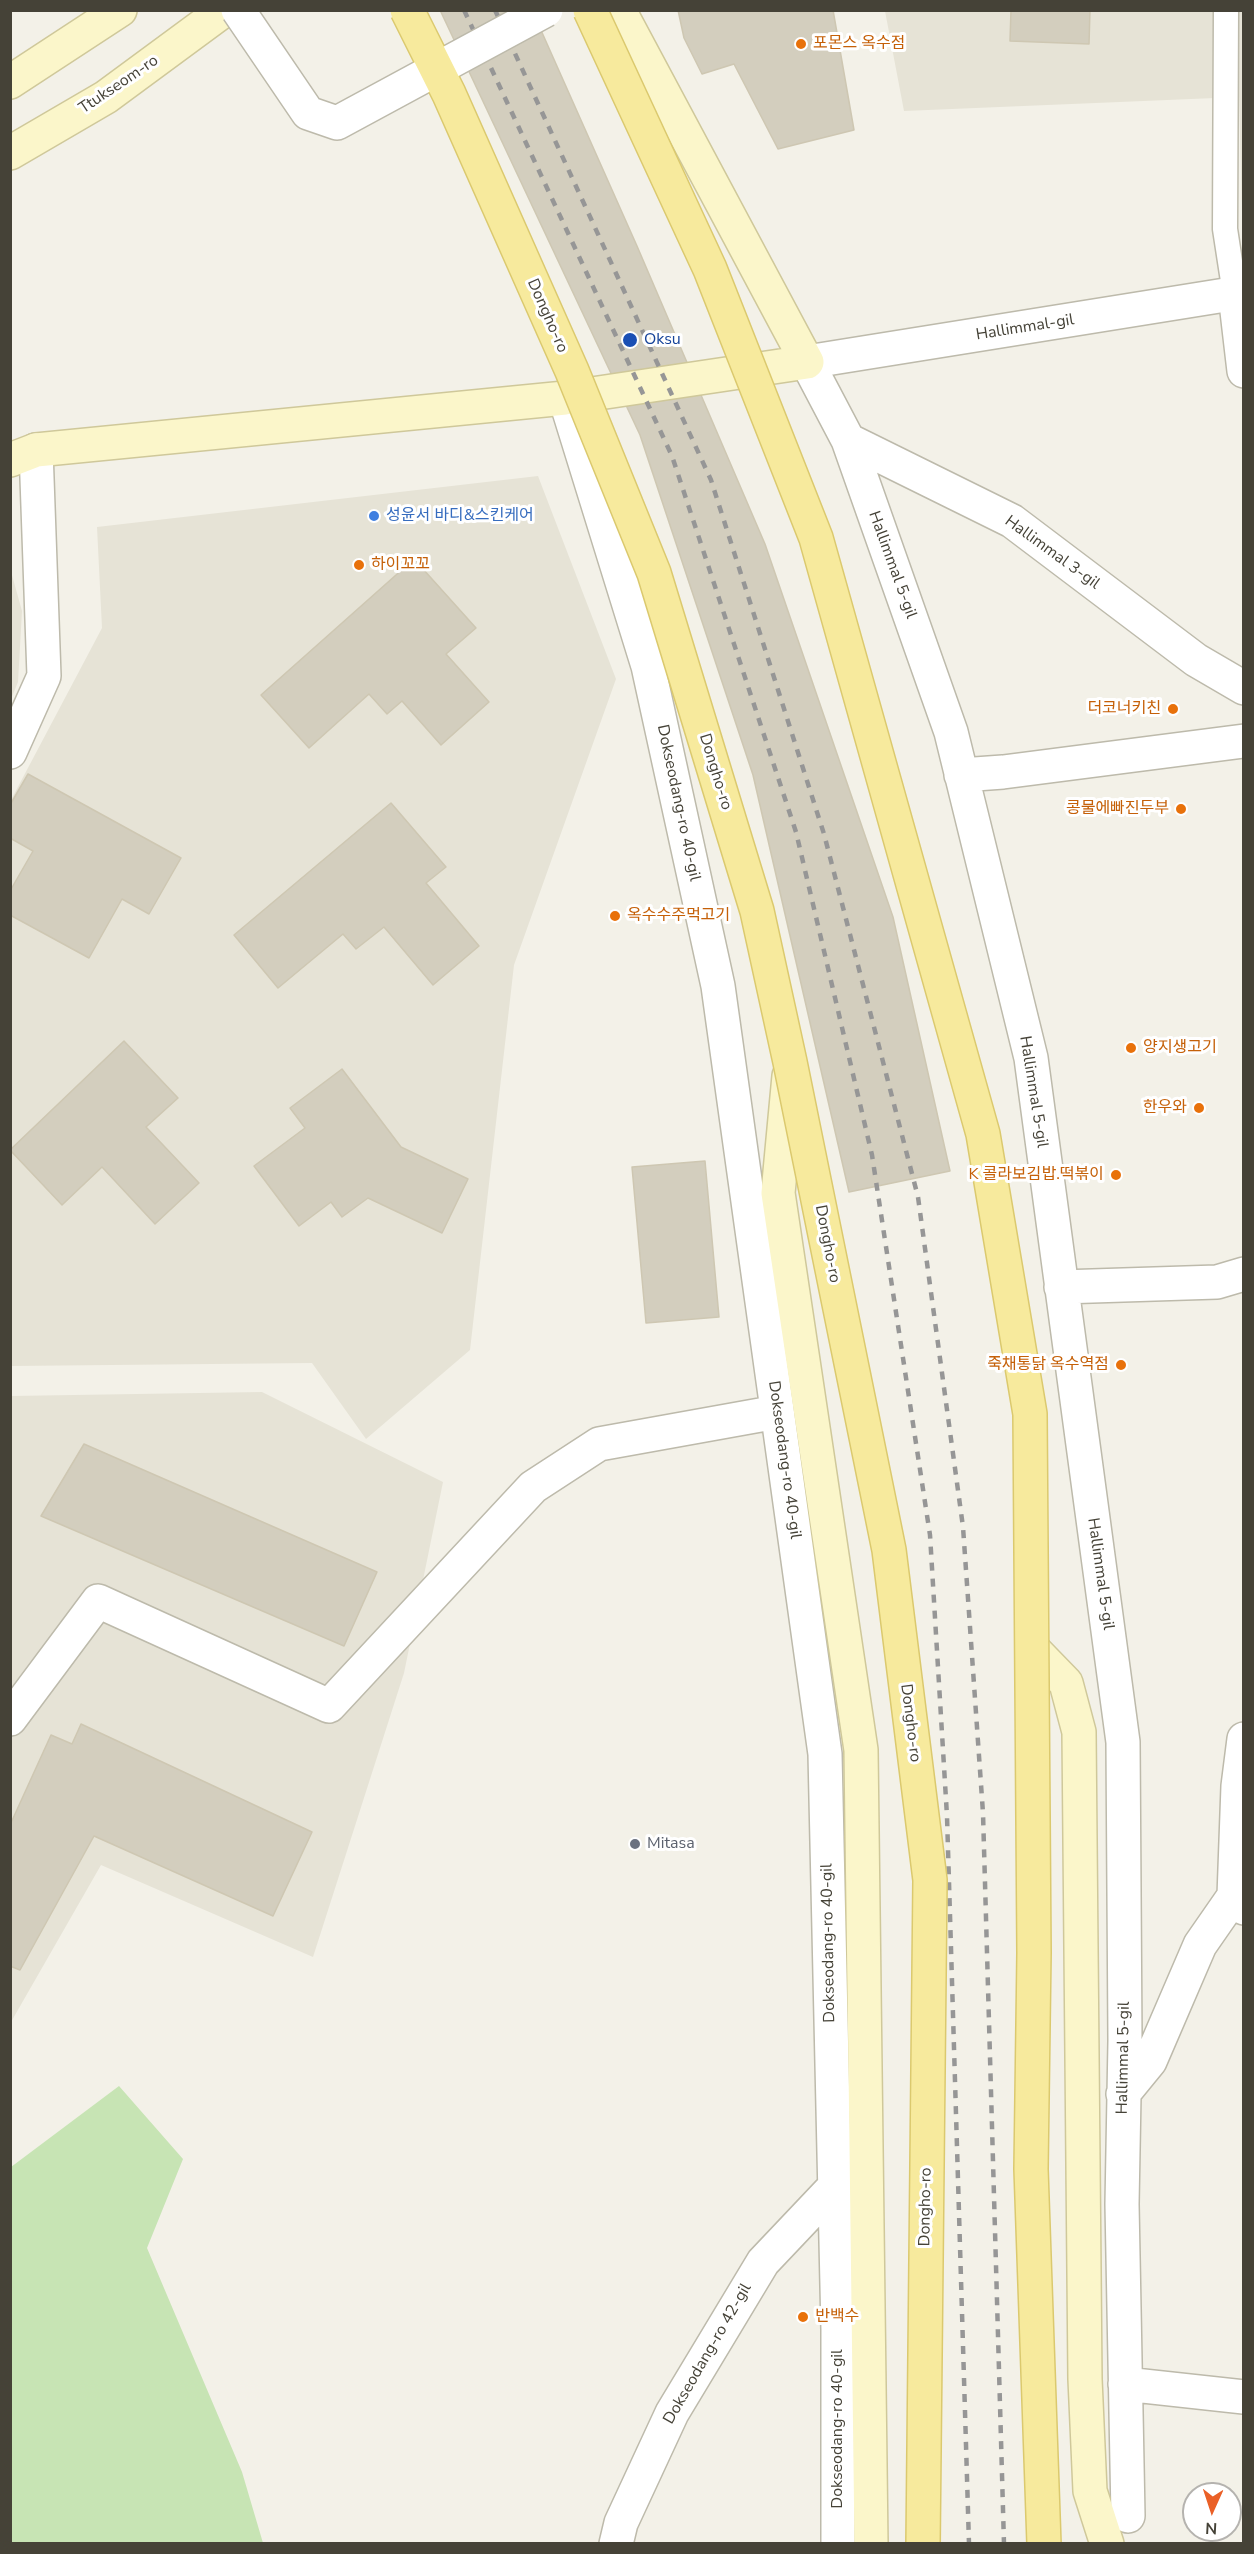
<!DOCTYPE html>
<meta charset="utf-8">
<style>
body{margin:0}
#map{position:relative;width:1254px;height:2554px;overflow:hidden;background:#f3f1e8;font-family:"Nunito Sans",sans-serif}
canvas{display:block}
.frame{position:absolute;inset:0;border:12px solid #454237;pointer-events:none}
.north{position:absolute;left:1182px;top:2482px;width:60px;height:60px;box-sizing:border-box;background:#fff;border:2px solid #b5b3af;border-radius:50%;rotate:183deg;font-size:16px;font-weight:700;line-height:24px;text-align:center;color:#454237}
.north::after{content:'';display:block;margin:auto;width:21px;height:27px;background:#ea6027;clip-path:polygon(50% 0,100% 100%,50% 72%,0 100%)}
</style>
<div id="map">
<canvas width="1254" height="2554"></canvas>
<div class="frame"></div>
<div class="north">N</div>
</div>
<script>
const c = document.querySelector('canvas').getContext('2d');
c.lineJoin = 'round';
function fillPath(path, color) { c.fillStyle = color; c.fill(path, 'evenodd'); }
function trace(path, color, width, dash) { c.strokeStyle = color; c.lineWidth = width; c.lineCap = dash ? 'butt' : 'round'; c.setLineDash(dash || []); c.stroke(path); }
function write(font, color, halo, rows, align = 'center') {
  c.font = font + ' "Nunito Sans","Noto Sans KR",sans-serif'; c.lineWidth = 6; c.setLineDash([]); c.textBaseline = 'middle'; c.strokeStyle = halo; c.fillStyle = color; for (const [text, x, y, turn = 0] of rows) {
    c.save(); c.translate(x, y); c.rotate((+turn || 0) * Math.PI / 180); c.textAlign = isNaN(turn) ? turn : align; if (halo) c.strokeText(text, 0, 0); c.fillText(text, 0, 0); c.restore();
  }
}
fillPath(new Path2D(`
 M885,11H1243V251L1239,97L904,111Z
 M538,476L616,679L514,965L470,1350L366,1439L312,1363L11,1366V800L102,628L97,527Z
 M10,568L22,611L18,682L11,699Z
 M262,1392L443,1482L404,1673L313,1957L101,1865L11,2022V1396Z`), '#e6e3d6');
fillPath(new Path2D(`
 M119,2086L183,2159L147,2248L242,2472L263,2543H11V2167Z`), '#c7e4b4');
const building = new Path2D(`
 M440,10H532L637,246L765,544L893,917L950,1171L849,1192L753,775L640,435Z
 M678,10H833L854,130L778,149L734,64L702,74L684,38Z
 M1011,10H1090L1089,44L1010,41Z
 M414,559L476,628L446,654L489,702L441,745L402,701L387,714L369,694L309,748L261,695Z
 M28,774L181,858L149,914L122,899L89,958L10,915V891L33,851L10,838V805Z
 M391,803L446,867L426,883L479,946L433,985L384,927L356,949L343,934L278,988L234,935Z
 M124,1041L178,1098L146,1127L199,1183L155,1224L102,1167L62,1205L10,1150Z
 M342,1069L401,1147L468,1179L442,1233L368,1198L342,1217L331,1202L299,1226L254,1166L305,1128L290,1108Z
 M705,1161L719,1317L646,1323L632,1167Z
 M84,1444L377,1572L344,1646L41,1516Z
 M81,1724L312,1832L273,1916L94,1836L20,1970L10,1966V1825L51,1735L72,1744Z`);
fillPath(building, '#d3cebe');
trace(building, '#cec7b2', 1.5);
const service = new Path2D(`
 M1226,10L1225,229L1235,294`);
const minor = new Path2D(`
 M1235,294L1244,371
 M807,362L848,440L951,732L1031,1058L1123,1742L1125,2041L1122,2204L1128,2516
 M565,398L648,666L718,986L825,1754L838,2330V2544
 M848,440L1012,521L1196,660L1244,688
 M10,752L44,676L36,450
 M961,775L1003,772L1244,741
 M1061,1287L1217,1282L1244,1274
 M10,1719L98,1601L329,1706L533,1487L599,1444L777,1412
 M1244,1739L1238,1786L1234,1896L1244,1908
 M1123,2094L1150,2061L1200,1945L1234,1896
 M1125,2384L1244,2397
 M616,2544L621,2523L672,2413L763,2262L835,2186`);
const tertiary = new Path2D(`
 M807,362L1244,292`);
const secondary = new Path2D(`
 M10,82L120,10
 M10,153L106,97L224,10
 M10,460L36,450L565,398L807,362L619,10
 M789,1076L778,1193L861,1750L871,2544
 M1032,1648L1066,1683L1079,1732L1085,2379L1090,2491L1107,2544`);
trace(service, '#bdbaab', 27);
trace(minor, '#bdbaab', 36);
trace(tertiary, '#bdbaab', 36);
trace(secondary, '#cfc89a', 36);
trace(service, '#fff', 24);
trace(minor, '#fff', 33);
trace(tertiary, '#fff', 33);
trace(secondary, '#fbf6ca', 33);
trace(new Path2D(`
 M464,10L672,456L796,832L872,1155L930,1535L947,1816L969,2544
 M495,10L711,480L824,834L918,1197L963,1527L983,1813L1004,2544`), '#969696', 4.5, [8, 8]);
const pedestrianBridge = new Path2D(`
 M238,10L308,113L337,123L546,10`);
const primaryBridge = new Path2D(`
 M407,10L449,94L572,371L654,573L757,911L790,1062L889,1550L930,1880L923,2544
 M590,10L710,269L816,538L983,1134L1030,1414L1034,1953L1031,2169L1044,2544`);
trace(pedestrianBridge, '#bdbaab', 36, []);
trace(primaryBridge, '#dbc96e', 36, []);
trace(pedestrianBridge, '#fff', 33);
trace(primaryBridge, '#f7ea9d', 33);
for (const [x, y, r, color] of [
 [801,44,6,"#e8710a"],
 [630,340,8,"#1a4fb4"],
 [374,516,6,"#3f7fe0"],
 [359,565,6,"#e8710a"],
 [1173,709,6,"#e8710a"],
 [1181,809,6,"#e8710a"],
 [615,916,6,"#e8710a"],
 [1131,1048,6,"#e8710a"],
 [1199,1108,6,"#e8710a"],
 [1116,1175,6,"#e8710a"],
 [1121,1365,6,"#e8710a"],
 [635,1844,6,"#6b7280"],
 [803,2317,6,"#e8710a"]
]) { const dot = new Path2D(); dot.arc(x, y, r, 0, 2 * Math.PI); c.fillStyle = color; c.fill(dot); trace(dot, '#fff', 2); }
write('16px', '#c56008', '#fff', [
 ["포몬스 옥수점",813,44],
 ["하이꼬꼬",371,565],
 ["더코너키친",1161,709,"right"],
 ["콩물에빠진두부",1169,809,"right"],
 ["옥수수주먹고기",627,916],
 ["양지생고기",1143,1048],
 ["한우와",1187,1108,"right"],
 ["K 콜라보김밥.떡볶이",1104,1175,"right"],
 ["죽채통닭 옥수역점",1109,1365,"right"],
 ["반백수",815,2317]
], 'left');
write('16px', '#454237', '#fff', [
 ["Ttukseom-ro",119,85,-34],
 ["Dongho-ro",547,316,66],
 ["Hallimmal-gil",1025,328,-9],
 ["Hallimmal 3-gil",1052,553,36],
 ["Hallimmal 5-gil",892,565,70],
 ["Dongho-ro",715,772,73],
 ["Dokseodang-ro 40-gil",678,803,78],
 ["Hallimmal 5-gil",1033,1092,81],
 ["Dongho-ro",827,1244,79],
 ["Dokseodang-ro 40-gil",784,1460,82],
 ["Hallimmal 5-gil",1100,1574,82],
 ["Dongho-ro",910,1723,83],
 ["Dokseodang-ro 40-gil",829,1943,-91],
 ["Hallimmal 5-gil",1124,2058,-89],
 ["Dongho-ro",926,2207,-89],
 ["Dokseodang-ro 42-gil",708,2354,-60],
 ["Dokseodang-ro 40-gil",838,2429,-90]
]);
write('16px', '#164399', '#fff', [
 ["Oksu",644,340]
], 'left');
write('16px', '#366cbe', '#fff', [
 ["성윤서 바디&스킨케어",386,516]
], 'left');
write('16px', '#5b616d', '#fff', [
 ["Mitasa",647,1844]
], 'left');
</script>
